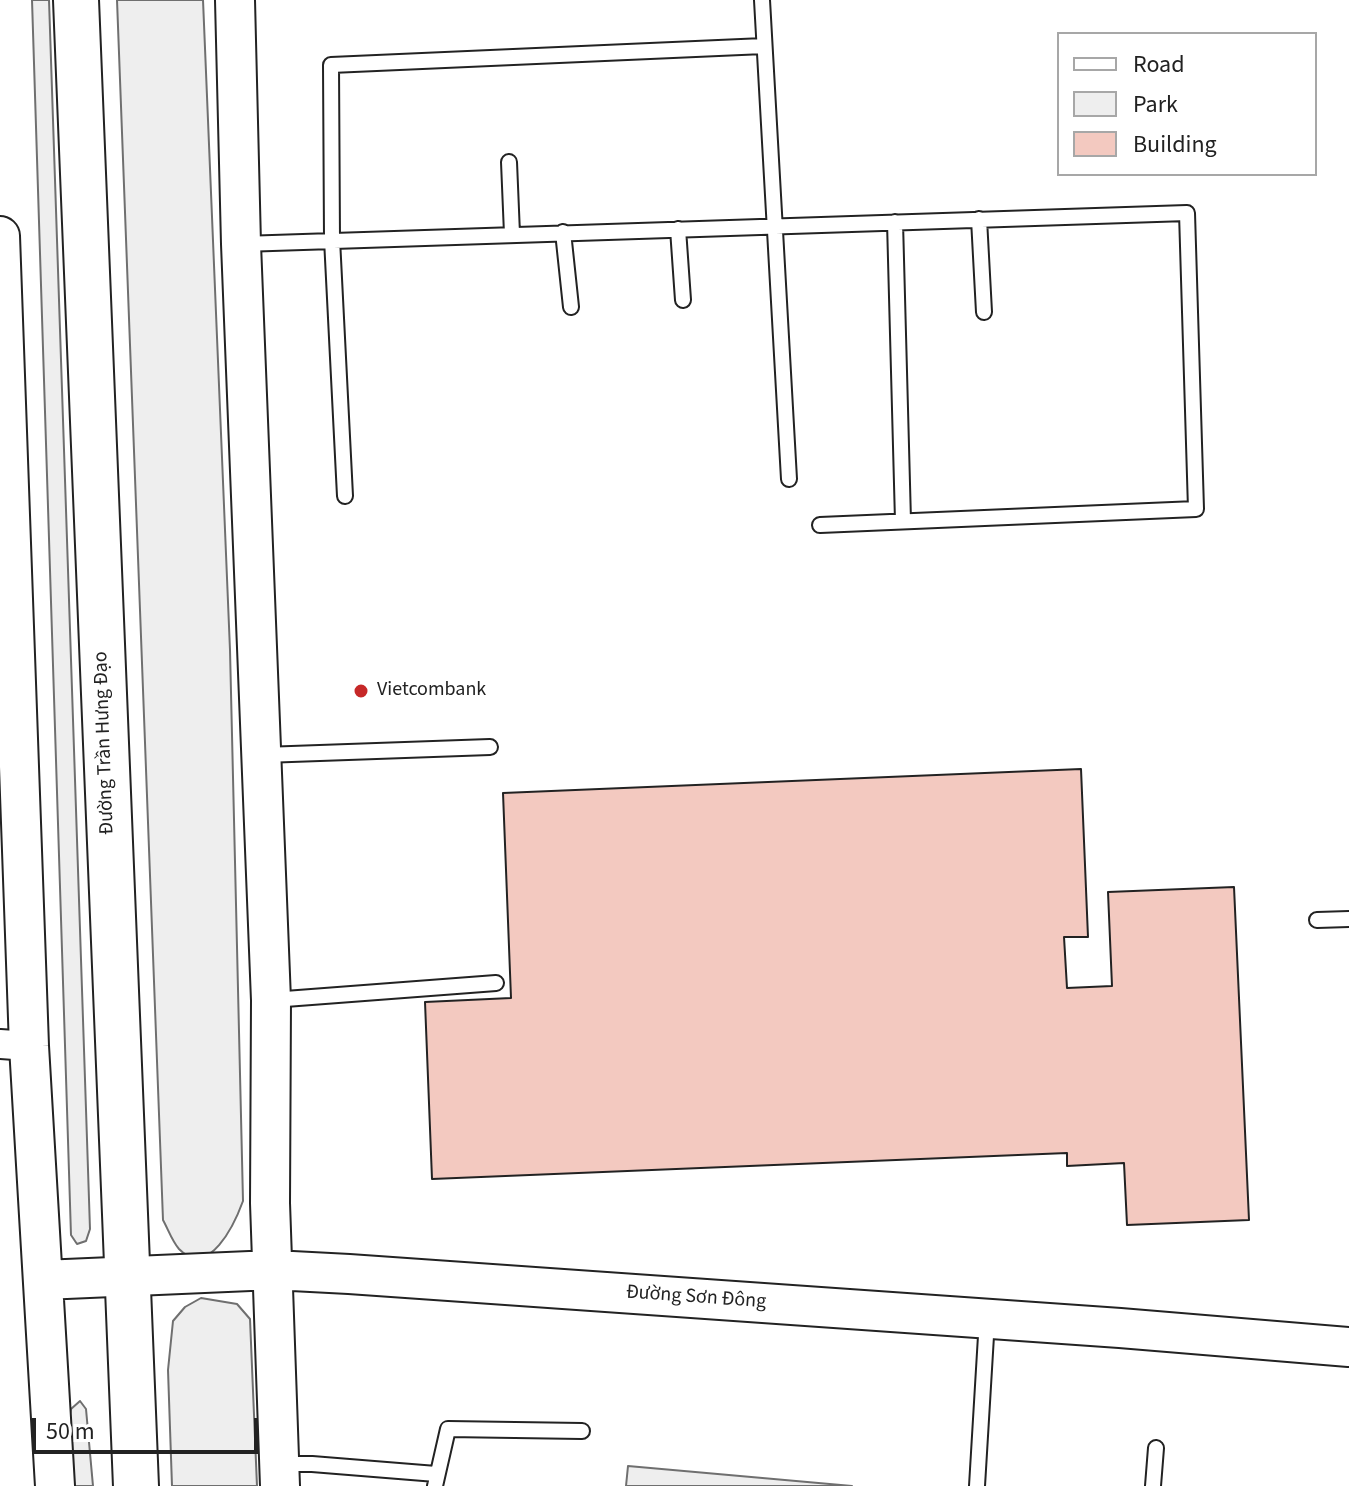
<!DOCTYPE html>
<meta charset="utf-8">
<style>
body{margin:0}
#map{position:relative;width:1349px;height:1486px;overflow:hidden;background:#fff;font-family:"Source Sans 3",sans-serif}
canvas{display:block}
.legend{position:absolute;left:1057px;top:32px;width:260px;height:144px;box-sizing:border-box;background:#fff;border:2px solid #a7a7a7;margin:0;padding:10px 14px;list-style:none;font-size:24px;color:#222}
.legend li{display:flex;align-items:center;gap:16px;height:40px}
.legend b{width:40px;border:2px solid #a7a7a7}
.scale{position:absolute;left:32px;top:1418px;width:226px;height:36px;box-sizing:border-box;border:4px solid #222;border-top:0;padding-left:10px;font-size:24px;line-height:28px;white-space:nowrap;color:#222;-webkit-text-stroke:6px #fff;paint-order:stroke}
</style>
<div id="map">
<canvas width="1349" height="1486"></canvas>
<ul class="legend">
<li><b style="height:10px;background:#fff"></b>Road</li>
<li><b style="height:22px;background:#eee"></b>Park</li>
<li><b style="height:22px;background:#f3c9c0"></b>Building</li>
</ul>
<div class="scale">50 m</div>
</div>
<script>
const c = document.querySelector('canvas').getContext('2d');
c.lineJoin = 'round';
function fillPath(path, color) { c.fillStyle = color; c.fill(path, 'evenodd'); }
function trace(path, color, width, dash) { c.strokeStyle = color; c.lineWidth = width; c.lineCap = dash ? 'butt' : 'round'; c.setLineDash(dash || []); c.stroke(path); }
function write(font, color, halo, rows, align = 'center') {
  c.font = font + ' "Source Sans 3",sans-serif'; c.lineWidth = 6; c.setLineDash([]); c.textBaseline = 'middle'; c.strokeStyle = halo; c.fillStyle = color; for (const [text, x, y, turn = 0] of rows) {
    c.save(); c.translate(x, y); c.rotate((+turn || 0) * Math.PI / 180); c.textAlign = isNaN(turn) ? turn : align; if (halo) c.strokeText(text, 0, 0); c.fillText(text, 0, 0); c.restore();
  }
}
const green = new Path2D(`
 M32,0H49L90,1229L86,1241L77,1244L71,1235Z
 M117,0H203L230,650L243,1201C235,1223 209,1280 179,1249C172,1241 168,1229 163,1220Z
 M201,1298L237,1304L250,1319L257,1486H172L168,1370L173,1321L185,1307Z
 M80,1401L86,1409L93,1486H72L69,1419L71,1409Z
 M628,1466L852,1486H626Z`);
fillPath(green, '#eee');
trace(green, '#6f6f6f', 2);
const building = new Path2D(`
 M1081,769L1088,937H1064L1067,988L1112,986L1108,892L1234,887L1249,1220L1127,1225L1124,1163L1067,1166V1153L432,1179L425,1002L511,998L503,793Z`);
fillPath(building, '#f3c9c0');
trace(building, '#222', 2);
const service = new Path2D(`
 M762,0L789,479
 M509,162L512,234
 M979,219L984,312
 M895,222L903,521
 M678,229L683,300
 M563,232L571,307
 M242,244L1187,213L1196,509L820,525
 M345,496L332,239L331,65L764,46
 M263,755L490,747
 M1317,920L1349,919
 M272,1000L496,983
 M281,1464H312L436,1474
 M435,1486L448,1429L582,1431
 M977,1486L987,1319
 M1153,1486L1156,1448`);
const minor = new Path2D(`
 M0,1044L29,1046`);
const secondary = new Path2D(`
 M235,0L241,244L271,1000L270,1203L280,1486
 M0,236L29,1046L55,1486
 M43,1280L273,1270L349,1274L1120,1328L1349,1347`);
const trunk = new Path2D(`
 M76,0L136,1486`);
trace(service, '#222', 18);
trace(minor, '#222', 32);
trace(secondary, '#222', 42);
trace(trunk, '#222', 48);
trace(service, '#fff', 14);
trace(minor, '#fff', 28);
trace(secondary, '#fff', 38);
trace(trunk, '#fff', 44);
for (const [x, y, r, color] of [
 [361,691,8,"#c62828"]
]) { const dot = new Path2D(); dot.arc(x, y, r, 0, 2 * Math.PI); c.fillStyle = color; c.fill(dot); trace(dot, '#fff', 3); }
write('20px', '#222', '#fff', [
 ["Vietcombank",377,691]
], 'left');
write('20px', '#222', '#fff', [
 ["Đường Trần Hưng Đạo",105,743,-92],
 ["Đường Sơn Đông",696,1298,4]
]);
</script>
